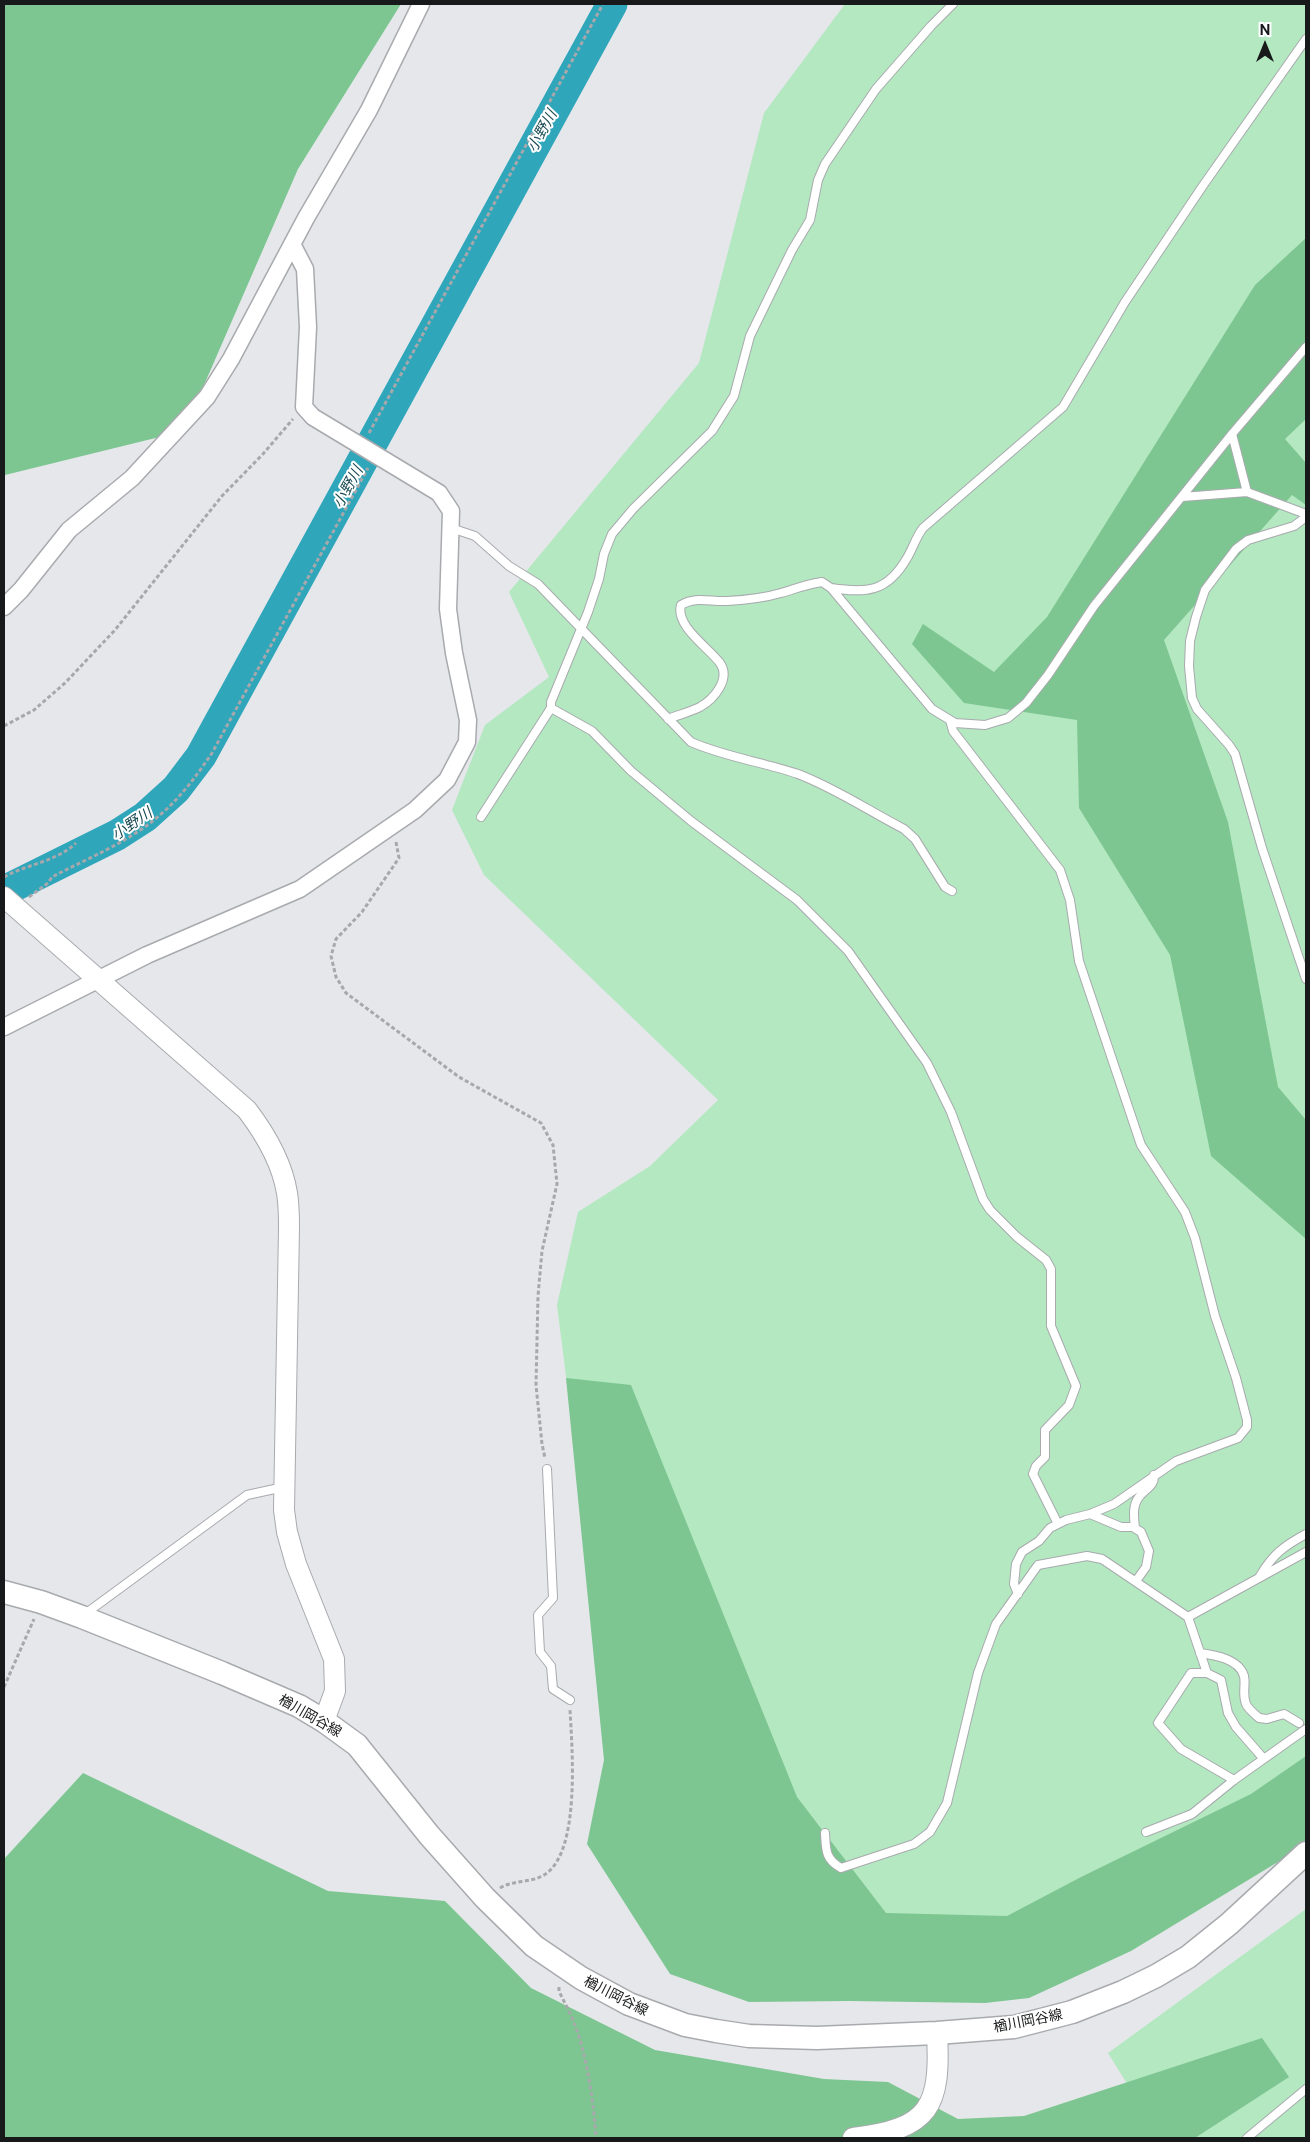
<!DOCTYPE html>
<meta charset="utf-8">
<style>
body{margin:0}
#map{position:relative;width:1310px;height:2142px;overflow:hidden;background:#e5e7eb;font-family:"Public Sans",sans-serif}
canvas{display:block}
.frame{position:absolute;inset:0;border:5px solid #18191a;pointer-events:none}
.north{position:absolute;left:1240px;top:20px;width:50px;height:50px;-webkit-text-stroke:4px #fff;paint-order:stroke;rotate:0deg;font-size:14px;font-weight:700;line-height:20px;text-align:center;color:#18191a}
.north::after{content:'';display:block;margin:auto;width:18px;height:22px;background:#18191a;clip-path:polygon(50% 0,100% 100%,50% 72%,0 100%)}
</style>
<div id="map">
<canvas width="1310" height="2142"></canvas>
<div class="frame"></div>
<div class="north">N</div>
</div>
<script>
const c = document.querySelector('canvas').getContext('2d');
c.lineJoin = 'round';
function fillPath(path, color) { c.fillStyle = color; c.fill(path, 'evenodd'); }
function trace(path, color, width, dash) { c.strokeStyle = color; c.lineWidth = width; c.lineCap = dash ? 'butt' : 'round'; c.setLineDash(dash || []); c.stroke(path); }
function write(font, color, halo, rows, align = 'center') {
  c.font = font + ' "Public Sans","Noto Sans JP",sans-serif'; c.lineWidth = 4; c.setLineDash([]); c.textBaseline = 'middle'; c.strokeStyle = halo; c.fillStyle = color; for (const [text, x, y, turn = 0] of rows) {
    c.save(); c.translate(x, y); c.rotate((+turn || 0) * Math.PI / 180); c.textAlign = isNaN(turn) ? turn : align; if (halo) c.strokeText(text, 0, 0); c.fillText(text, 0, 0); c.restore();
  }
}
fillPath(new Path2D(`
 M845,4H1306V1794L1087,1938L774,1962L583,1511L557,1305L578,1212L650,1166L718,1100L484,875L452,810L485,725L549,677L509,592L699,363L764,113Z
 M1306,1909V2138H1038L1139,2103L1108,2053Z`), '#b3e8c0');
fillPath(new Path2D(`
 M4,4H401L298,169L184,431L5,475L4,474Z
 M1306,238V419L1285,439L1306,463V505L1292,495L1164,640L1228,822L1278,1087L1306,1120V1239L1211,1156L1170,955L1079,808L1077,720L964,703L912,644L923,624L994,672L1047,617L1255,285Z
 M566,1378L631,1385L797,1797L886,1913L1007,1916L1081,1877L1251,1794L1306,1756V1845L1131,1951L1029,1998L985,2003L849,2001L749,2002L670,1974L587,1844L604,1760Z
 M83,1773L328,1891L445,1901L531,1988L655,2050L824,2079L888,2082L958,2119L1024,2116L1262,2038L1289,2077L1195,2138H4V1859Z`), '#7ec691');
trace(new Path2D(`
 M4,891L117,835L145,817L176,789L201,756L612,4`), '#30a6bb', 31);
const service = new Path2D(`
 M953,4L931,26L876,89L825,164L818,180L810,220L792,250L750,336L734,396L712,431L633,509L612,534L604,554L599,579L588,612L551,702V708L592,731L631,771L691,821L797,900L848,951L927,1063L951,1112L983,1199L990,1210L1017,1237L1046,1260L1051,1269V1326L1076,1386L1069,1405L1045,1430V1457L1036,1466L1033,1474L1058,1524
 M1232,434L1247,492
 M1182,497L1247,492L1306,514
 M1306,517L1294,526L1248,540L1236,549L1205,590L1196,617L1190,641L1189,666L1192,698L1197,709L1229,745L1235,754L1262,848L1306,979
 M451,528L475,536L509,566L538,584L691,742C725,757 763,762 798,774C835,788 869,811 904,829L915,839L945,887L952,891
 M831,588C866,593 887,593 907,558C913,548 916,537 923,528L1063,407L1125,302L1202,187L1306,39
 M668,719C678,715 690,712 700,707C714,699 731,679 720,663C708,647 675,626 681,605C695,596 711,602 727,601C744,600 764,598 781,593C795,589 807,584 822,582L831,588L932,709L955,723L985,725L1008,718L1026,703L1048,675L1094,606L1232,434L1306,347
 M950,720L953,731L1060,870L1070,900L1079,961L1141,1145L1185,1212L1195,1238L1215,1316L1236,1378L1247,1420V1427L1238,1438L1176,1461L1114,1504L1090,1514
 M481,817L551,708
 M547,1469L553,1598L538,1615L540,1652L551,1666L553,1689L570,1700
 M1135,1528C1134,1518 1132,1506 1139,1497C1145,1489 1155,1486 1154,1475
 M1260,1576C1273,1554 1284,1546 1306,1534
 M1018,1594L1014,1584L1016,1564L1022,1552L1039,1541L1050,1528L1066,1520L1090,1514L1121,1527H1133L1141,1532L1149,1551L1146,1567L1136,1581
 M85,1614L247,1495L284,1487
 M1188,1617L1306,1552
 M1200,1653C1215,1655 1239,1659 1244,1676C1246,1685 1242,1694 1246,1704C1248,1709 1255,1714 1259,1718L1267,1719L1284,1714L1299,1723
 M1234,1780L1181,1749L1158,1723L1191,1673H1207L1221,1680L1228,1713L1236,1727L1263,1758
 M1146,1832L1192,1814L1234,1780L1306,1729
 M825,1833C826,1850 825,1859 841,1868L914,1844L930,1832L947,1803L978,1673L996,1624L1038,1565L1087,1556L1102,1559L1188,1617L1207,1673
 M1247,2138L1306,2089`);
const minor = new Path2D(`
 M4,607L21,590L69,530L132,478L207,397L231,359L306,218L369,110L421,4
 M4,1027L147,955L300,889L415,810L447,780L467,742L468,720L454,653L448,609L451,511L439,493L313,417L304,407L308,327L305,269L292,244`);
const tertiary = new Path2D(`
 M4,897L247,1110C266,1135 282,1162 287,1193C289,1205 289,1217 289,1228L284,1510L287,1532L296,1564L334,1659L335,1691L324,1721
 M853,2138C930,2129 941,2107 937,2033`);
const secondary = new Path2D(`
 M4,1592L41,1602L82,1617L222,1673L299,1706L324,1721L357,1745L429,1835L485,1898L534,1946L581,1978L629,2004L685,2025L716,2031L749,2036L817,2038L937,2033L1014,2027L1072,2012L1123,1992L1156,1976L1188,1957L1229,1924L1306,1853`);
trace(service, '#a8aaae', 10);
trace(minor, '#a8aaae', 19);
trace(tertiary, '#a8aaae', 22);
trace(secondary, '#a8aaae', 25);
trace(new Path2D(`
 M369,433L603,4
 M4,726L34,710L65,683L115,630L222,496L263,454L293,419
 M396,842L399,858L362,912L336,939L331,956L336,977L346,993L459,1077L541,1123L553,1145L557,1184L542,1251L538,1296L536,1385L542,1444L545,1458
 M4,877C27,864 56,862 76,843
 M29,897L48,883L52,877C86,859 124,844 154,820C177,802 196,777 212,753L368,468
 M4,1687L34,1619
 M500,1888C513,1880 531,1883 544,1875C581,1853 572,1748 570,1710
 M559,1987V1991C564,2002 570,2012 574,2023C587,2054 594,2105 596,2138`), '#a7a8ab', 3, [4, 2.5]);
trace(service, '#fff', 8);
trace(minor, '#fff', 16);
trace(tertiary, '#fff', 20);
trace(secondary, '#fff', 22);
write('14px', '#18191a', '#fff', [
 ["楢川岡谷線",310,1716,30],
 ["楢川岡谷線",616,1996,27],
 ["楢川岡谷線",1028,2021,-11]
]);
write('italic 15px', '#1a4b54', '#fff', [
 ["小野川",542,131,-61],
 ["小野川",348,487,-61],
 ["小野川",132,824,-34]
]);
</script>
